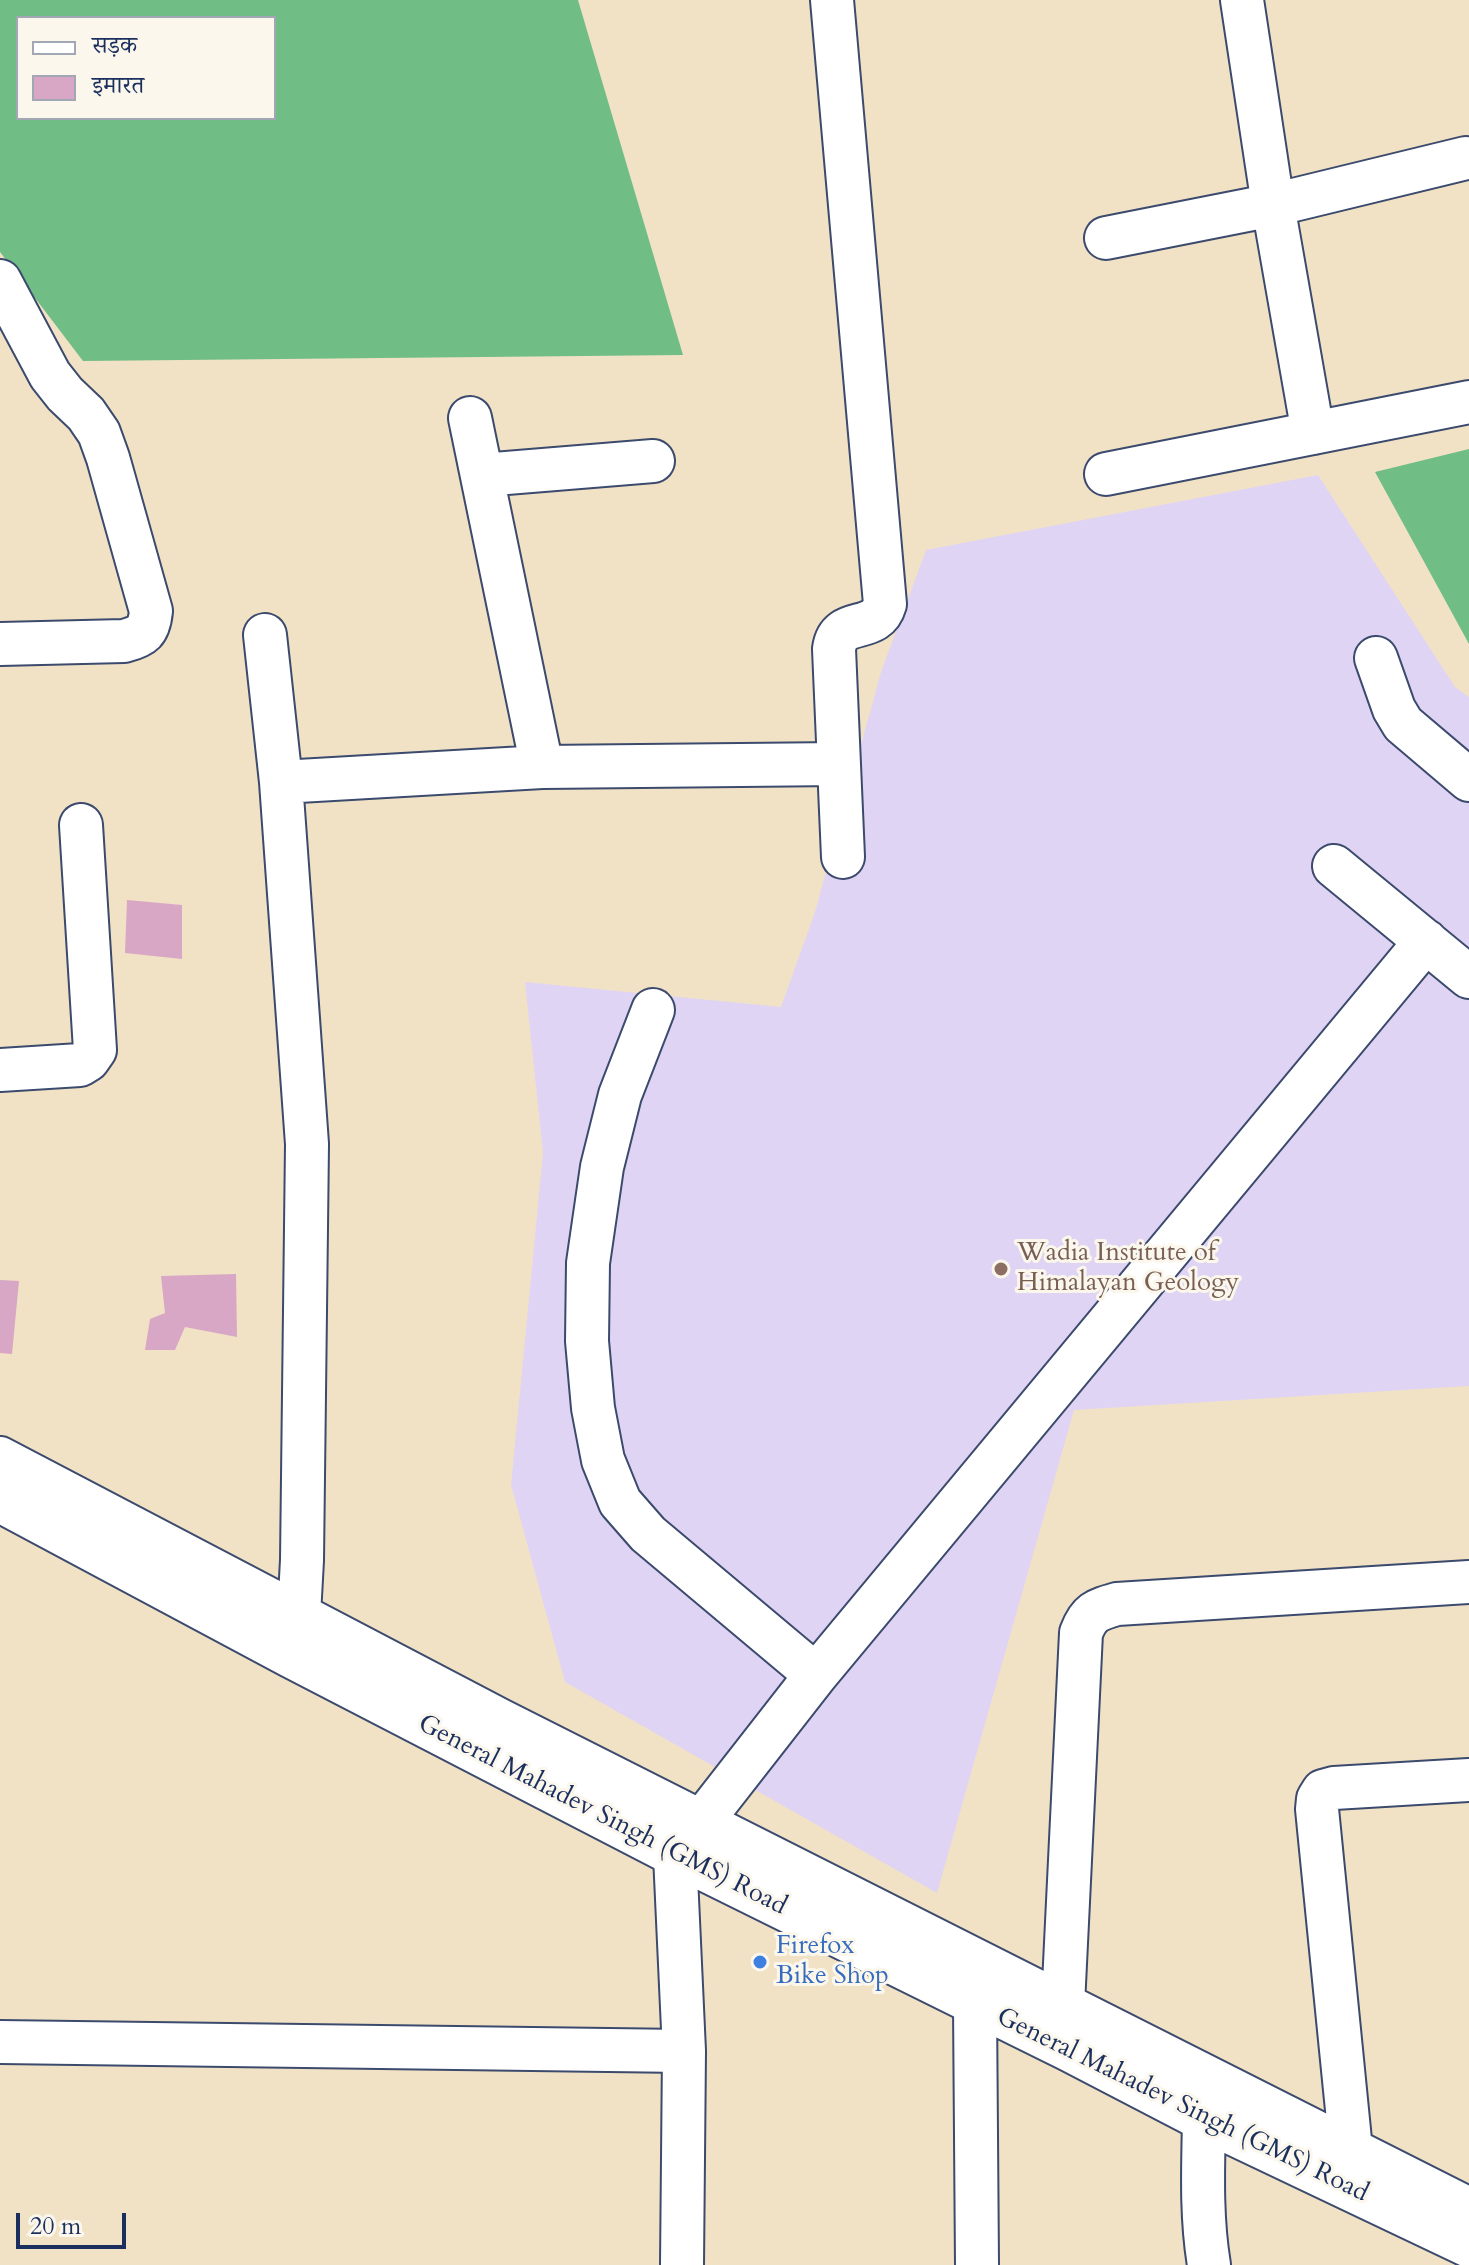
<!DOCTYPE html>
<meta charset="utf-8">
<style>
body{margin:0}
#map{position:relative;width:1469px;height:2265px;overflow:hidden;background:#f1e2c5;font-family:Cardo,"Noto Serif Devanagari",serif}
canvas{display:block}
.legend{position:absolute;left:16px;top:16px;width:260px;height:104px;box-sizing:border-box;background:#fbf7ec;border:2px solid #a1a7b3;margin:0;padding:10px 14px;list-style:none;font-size:24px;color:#1b2f5e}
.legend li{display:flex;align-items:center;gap:16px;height:40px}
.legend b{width:40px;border:2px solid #a1a7b3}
.scale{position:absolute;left:16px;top:2213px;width:110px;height:36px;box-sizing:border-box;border:4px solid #1b2f5e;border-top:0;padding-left:10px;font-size:24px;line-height:28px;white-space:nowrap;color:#1b2f5e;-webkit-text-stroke:6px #fbf7ec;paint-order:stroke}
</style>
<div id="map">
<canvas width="1469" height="2265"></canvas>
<ul class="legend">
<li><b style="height:10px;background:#fff"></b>सड़क</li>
<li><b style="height:22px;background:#d7a7c5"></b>इमारत</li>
</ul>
<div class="scale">20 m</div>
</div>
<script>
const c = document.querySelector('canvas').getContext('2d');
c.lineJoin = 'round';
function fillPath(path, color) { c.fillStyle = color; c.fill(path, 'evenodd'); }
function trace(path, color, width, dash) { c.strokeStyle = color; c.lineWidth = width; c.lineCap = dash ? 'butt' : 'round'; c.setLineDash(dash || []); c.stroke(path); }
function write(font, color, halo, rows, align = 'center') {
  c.font = font + ' Cardo,serif'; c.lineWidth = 6; c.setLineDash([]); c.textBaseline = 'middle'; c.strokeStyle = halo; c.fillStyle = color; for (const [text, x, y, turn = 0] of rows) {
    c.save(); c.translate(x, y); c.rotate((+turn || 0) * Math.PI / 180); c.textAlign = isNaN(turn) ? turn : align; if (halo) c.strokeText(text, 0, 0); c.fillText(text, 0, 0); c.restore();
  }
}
fillPath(new Path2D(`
 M1318,475L1455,687L1469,697V1386L1074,1410L937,1893L565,1682L511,1485L543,1153L525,982L781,1007L815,912L881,672L926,550Z`), '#e0d4f4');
fillPath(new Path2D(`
 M0,0H578L683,355L83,361L0,252ZM18,18H274V118H18Z
 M1469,449V644L1375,472Z`), '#71bd86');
fillPath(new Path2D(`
 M127,900L182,905V959L125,953Z
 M236,1274L237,1337L185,1327L175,1350H145L150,1319L165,1313L161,1276Z
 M0,1280L19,1281L12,1354L0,1353Z`), '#d7a7c5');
const minor = new Path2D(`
 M832,0L885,604C876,636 839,614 834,649L843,857
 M1242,0L1273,205L1313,433
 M1106,238L1273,205L1466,158
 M0,281L50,375L65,394L86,414L99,433L108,458L151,611C149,632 143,636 124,641L0,644
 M470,418L542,767
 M1106,474L1469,402
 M482,475L653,461
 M265,635L281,782L307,1144L302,1560L299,1615
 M1376,658L1394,709L1403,724L1469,780
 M281,782L542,767L839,764
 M1334,866L1469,977
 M653,1010L620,1095L602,1167L588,1263L587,1341L593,1408L603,1460L620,1502L648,1534L816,1675
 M0,1070L80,1065L88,1060L95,1050L81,825
 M0,1458L500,1720L1469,2209
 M0,1501L290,1656L675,1855L1069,2050L1204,2120L1469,2246
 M702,1821L816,1675L1426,941
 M675,1855L684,2051L682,2265
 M975,2005L977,2265
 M1063,2005L1081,1633C1089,1612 1096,1610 1117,1604L1469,1582
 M0,2042L684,2051
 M1204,2120C1203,2169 1201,2217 1209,2265
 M1351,2150L1317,1809L1318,1799L1323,1791L1334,1788L1469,1780`);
trace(minor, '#3b4a6d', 46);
trace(minor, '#fff', 42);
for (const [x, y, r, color] of [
 [1001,1269,8,"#8d6e63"],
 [760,1962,8,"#3f7fe0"]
]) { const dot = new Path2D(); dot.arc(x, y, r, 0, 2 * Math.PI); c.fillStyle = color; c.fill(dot); trace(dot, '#fbf7ec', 3); }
write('26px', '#785e54', '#fbf7ec', [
 ["Wadia Institute of",1017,1254],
 ["Himalayan Geology",1017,1284]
], 'left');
write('26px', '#1b2f5e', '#fbf7ec', [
 ["General Mahadev Singh (GMS) Road",602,1816,27],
 ["General Mahadev Singh (GMS) Road",1182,2106,26]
]);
write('26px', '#366cbe', '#fbf7ec', [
 ["Firefox",776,1947],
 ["Bike Shop",776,1977]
], 'left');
</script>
